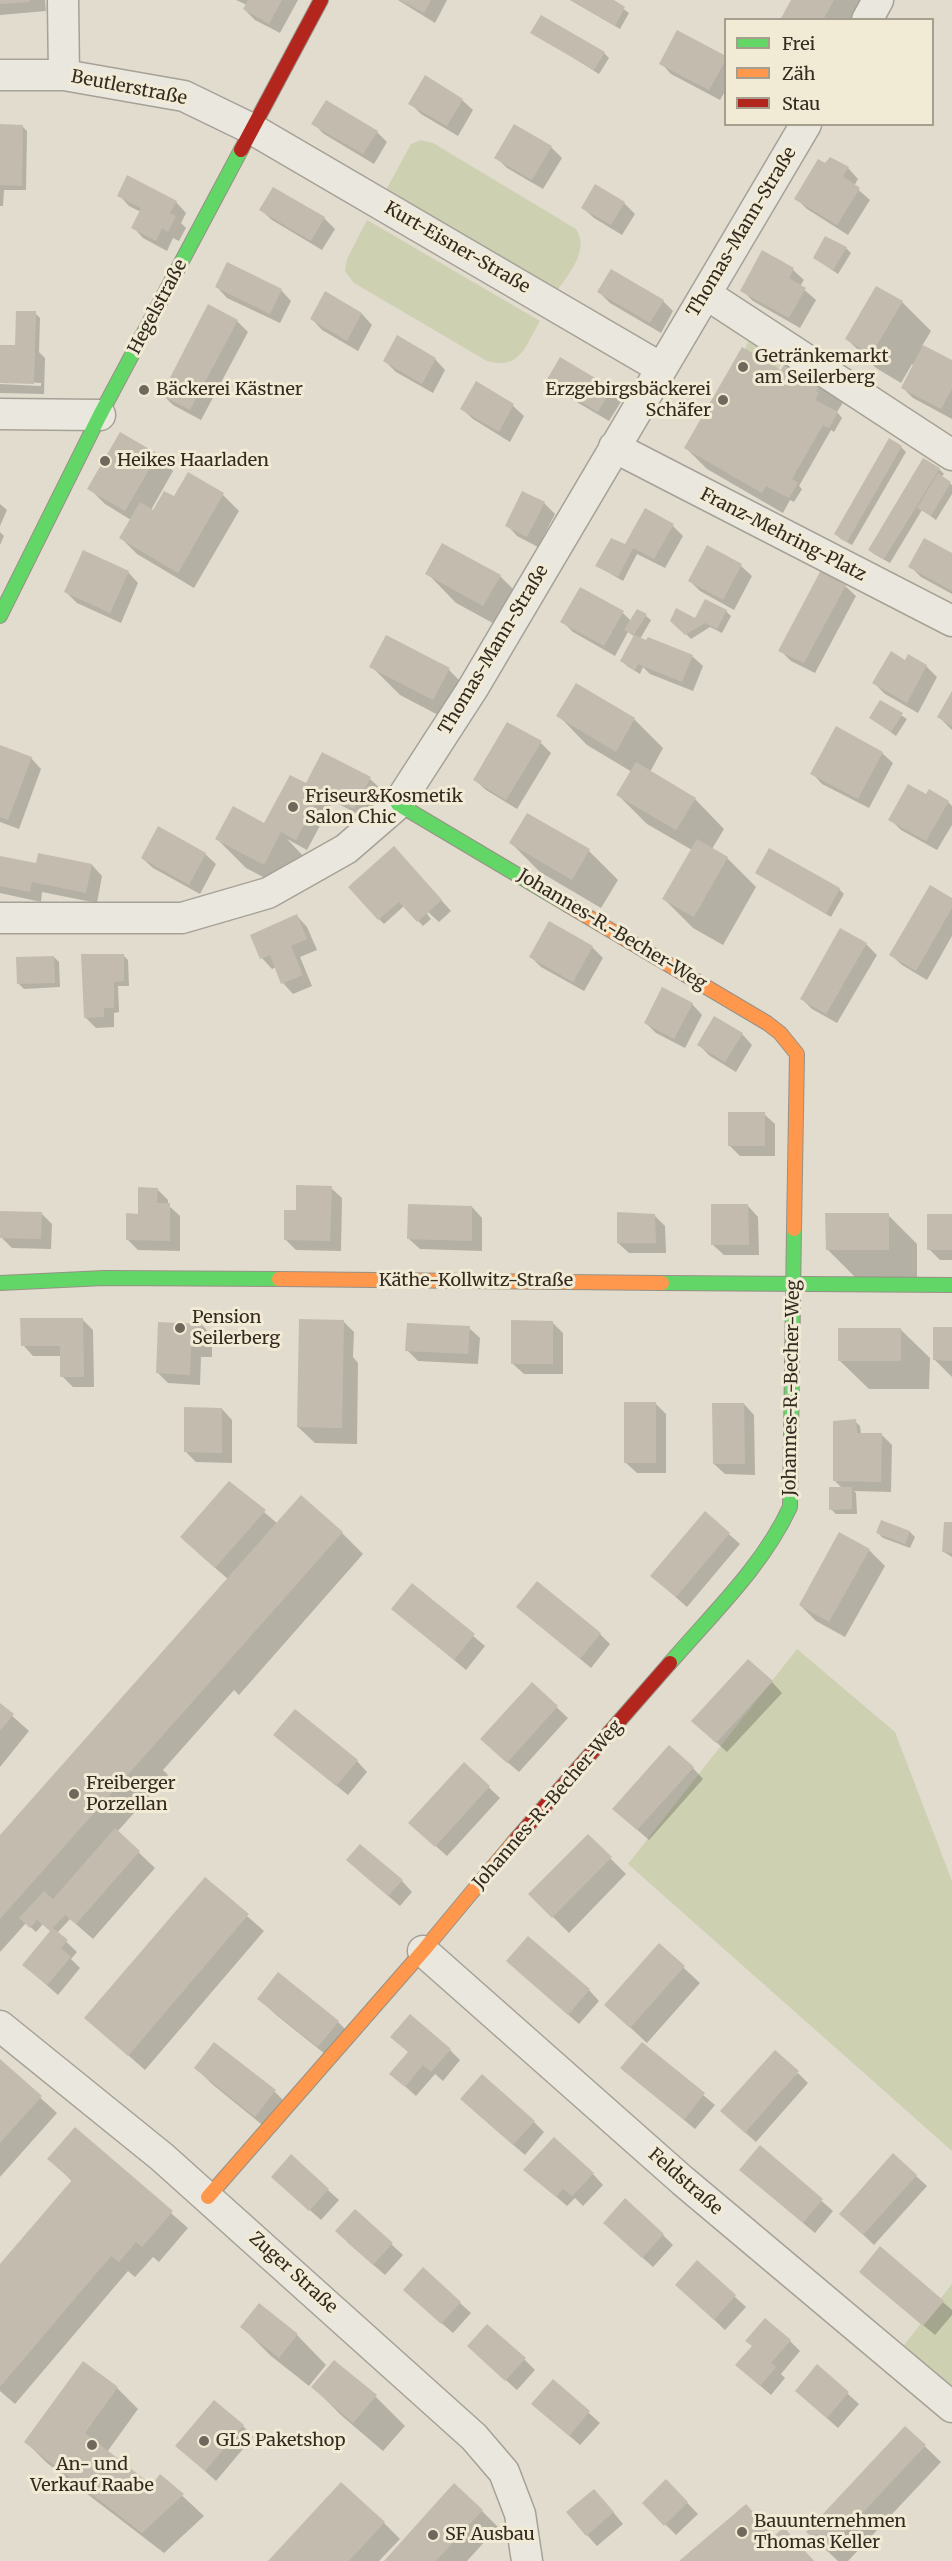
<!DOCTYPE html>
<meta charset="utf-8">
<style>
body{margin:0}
#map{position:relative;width:952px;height:2561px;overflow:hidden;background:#e1dcce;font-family:Merriweather,serif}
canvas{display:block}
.legend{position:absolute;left:724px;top:18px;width:210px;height:108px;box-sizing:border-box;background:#f1ead5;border:2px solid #a59d8d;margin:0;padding:8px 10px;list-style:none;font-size:18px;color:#342a20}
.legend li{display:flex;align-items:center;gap:12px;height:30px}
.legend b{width:30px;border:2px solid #a59d8d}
</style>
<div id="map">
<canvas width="952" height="2561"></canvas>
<ul class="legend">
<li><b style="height:8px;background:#63d668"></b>Frei</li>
<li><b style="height:8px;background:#ff974d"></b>Zäh</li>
<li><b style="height:8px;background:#b3261e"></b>Stau</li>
</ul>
</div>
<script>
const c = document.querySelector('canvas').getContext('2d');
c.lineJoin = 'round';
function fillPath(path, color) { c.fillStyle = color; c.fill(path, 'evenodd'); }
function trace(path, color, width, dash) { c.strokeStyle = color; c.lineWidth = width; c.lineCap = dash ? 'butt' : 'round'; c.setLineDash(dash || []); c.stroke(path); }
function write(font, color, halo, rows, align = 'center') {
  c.font = font + ' Merriweather,serif'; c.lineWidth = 6; c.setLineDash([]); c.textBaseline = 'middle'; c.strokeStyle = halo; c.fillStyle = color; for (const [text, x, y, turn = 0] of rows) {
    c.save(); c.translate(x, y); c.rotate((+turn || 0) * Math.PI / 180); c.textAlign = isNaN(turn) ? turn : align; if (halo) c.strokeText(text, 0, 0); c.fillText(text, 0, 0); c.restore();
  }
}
fillPath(new Path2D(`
 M421,140L433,143L576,229C590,250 569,273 557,291L386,190L411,144Z
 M367,220L540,321C525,346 521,370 487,361L354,283L345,271L347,259Z
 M751,335L786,358L777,370L744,351Z
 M797,1649L895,1732L952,1881V2151L628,1864Z
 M952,2284V2386L940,2377L893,2359Z`), '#ced0b2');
fillPath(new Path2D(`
 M0,0H45L46,11L0,15Z
 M236,0H298L280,33L255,20L244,9L247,5Z
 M398,0H447L435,23Z
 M570,0H611L629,13L620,29Z
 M792,0H862L868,20H781Z
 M532,32L604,53L609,58L599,74Z
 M726,57V90L720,100L671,74L661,63Z
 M462,100L473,110L458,136L421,114L410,103Z
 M313,123L377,132L387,142L374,164L324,134Z
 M0,126H22L27,131L26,190H4L3,206H0Z
 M551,147L562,158L543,189L507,168L496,157Z
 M826,165L848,168L858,179L854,186L870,200L848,235L807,209L796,198Z
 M274,189L324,218L335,229L322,250L272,220L261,210Z
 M119,195L176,202L186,213L181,223L186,228L179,241L173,238L167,251L143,238L133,227L141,212L129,206Z
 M624,203L635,214L622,235L594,218L583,208Z
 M846,248L851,253L838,274L814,258Z
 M763,253L793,270L804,280L800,286L816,300L800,328L753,301L742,290Z
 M217,287L281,290L291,301L280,323L227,298Z
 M599,292L663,301L673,311L661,333L610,303Z
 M325,294L362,314L372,325L358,351L322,330L312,319Z
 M902,302L931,331L922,346L952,362V419L913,398L902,387L914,366L912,364L901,383L876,368L847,339Z
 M35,313L40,318L39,352L45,358L44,394L0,393V384L41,386V383L0,381V346L16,347Z
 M237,321L248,332L201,420L173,405L162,394Z
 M435,359L445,370L433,393L396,372L385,361Z
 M788,360L844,401L837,412L842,418L834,432L831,430L799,486L802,489L794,502L790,500L783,513L707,469L686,448L782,372Z
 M548,380L611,389L622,400L609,421L558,391Z
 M476,383L513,406L524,416L510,442L473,419L462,409Z
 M121,434L157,455L173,471L151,510L159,515L175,498L223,495L239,511L194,588L137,554L121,538L131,520L105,504L89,488Z
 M901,447L906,452L852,545L841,539L836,534Z
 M939,469L944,474L941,477L952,485V494L936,520L922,510L890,563L874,554L869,550Z
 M544,503L555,514L538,547L517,536L507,525Z
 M0,504L7,510L0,526Z
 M673,526L683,536L665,568L637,554L623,581L597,566L611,540L633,549L628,544Z
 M0,532L4,536L0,545Z
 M952,554V594L921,577L910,566Z
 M741,566L752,576L734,610L700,591L690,581Z
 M128,572L138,583L121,623L77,603L66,592Z
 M427,573L500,576L529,605L513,634L456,603Z
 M845,586L856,596L815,673L791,661L780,650Z
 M726,611L731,616L722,633L710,627L691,639L672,620H696Z
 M623,613L631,621L646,616L651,620L640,639L692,656L703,666L693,691L650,674L643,667L640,674L627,666L622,661L635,637L628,632L615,656L573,632L562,621Z
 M386,637L449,670L478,699L463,728L400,695L371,666Z
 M909,656L926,666L937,677L918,713L885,694L874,683L906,662Z
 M952,694V730L939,717Z
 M881,702L907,719L896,736L871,718Z
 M558,715L634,719L663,748L650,772L695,799L724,829L712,849L727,858L756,887L723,945L693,928L664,899L692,850L647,824L618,795L632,772L587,745Z
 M541,743L551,753L517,809L486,790L475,780Z
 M0,747L31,758L41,769L19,829L0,822Z
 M882,753L893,763L869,808L822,784L812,773Z
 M323,754L370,779L381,789L365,818L333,801L307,850L287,839L310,863L294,893L246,868L217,839L265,825L306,785Z
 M926,796L948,802L952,806V825L937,850L901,830L890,819Z
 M511,843L589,851L618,880L601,908L540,872Z
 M205,854L216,864L200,894L153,868L142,858Z
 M0,857L37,864L92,865L102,876L97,903L42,892L41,902L0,893Z
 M404,859L451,911L439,922L428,912L427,914L431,919L423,926L404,906L384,924L379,919Z
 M757,873L839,889L844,894L831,917Z
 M952,899V936L927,980L902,965L891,955Z
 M297,916L307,927L317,950L300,957L312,986L293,994L283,983L276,967L272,969L262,958Z
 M866,944L877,955L837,1023L812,1009L801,998Z
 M592,947L603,958L584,991L541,967L531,957Z
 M123,955L128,960L129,986H118L119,1012L114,1013V1027L96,1028L85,1017Z
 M54,957L59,962L60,987L24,989L19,984Z
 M692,1004L702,1015L685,1048L656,1033L646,1023Z
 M742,1034L752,1045L736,1072L710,1056L699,1045Z
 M764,1114L775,1124V1156H740L729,1145Z
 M331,1188L342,1198L341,1251L296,1250L285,1239L297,1212Z
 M157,1189L168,1200V1205L180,1216V1251L138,1250L127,1239L139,1215Z
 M748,1206L758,1217L759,1255H724L713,1245Z
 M472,1207L482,1218V1251L420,1249L409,1239Z
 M41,1213L52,1224L51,1249L12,1248L1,1237Z
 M654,1215L665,1226L666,1253H629L618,1243Z
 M888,1215L917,1244V1278H856L827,1249Z
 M952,1215V1260H940L929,1249Z
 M82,1319L93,1330L94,1387H73L62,1376V1356H33L23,1345Z
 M343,1321L354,1332L353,1357L358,1363L357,1444L315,1443L298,1427Z
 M552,1322L563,1333V1374H524L513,1364Z
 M202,1325L212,1336V1357H201L200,1385L168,1383L158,1373Z
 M469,1328L480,1338L478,1364L418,1361L407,1350Z
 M900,1329L930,1358L929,1389H869L839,1360Z
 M952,1329V1377L935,1360Z
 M655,1403L666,1414V1473H637L626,1463Z
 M744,1404L754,1415L755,1475L725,1474L714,1464Z
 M222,1409L232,1420V1463L196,1462L185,1451Z
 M855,1421L860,1426L861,1434H881L892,1445L891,1492L854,1491L856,1493L857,1514H836L831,1509L843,1489L834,1480L833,1453Z
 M230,1483L278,1524L342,1533L363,1554L239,1695L234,1690L163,1770L168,1775L117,1832L155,1868L93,1939L70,1919L57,1933L77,1952L71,1959L80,1968L58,1995L35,1975L52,1932L43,1924L36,1932L26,1923L0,1952V1837L229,1580L198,1553Z
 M705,1513L740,1544L687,1607L663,1586Z
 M882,1522L910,1532L915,1537L910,1548L883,1538L878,1533Z
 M952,1524V1557L944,1552Z
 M869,1550L885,1566L845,1637L816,1621L800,1605Z
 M412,1585L485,1646L466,1670L393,1609Z
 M518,1607L600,1634L610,1644L591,1668Z
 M772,1682L782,1693L727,1752L704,1731Z
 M532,1684L568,1718L519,1772L493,1750Z
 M0,1705L29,1731L0,1767Z
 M286,1745L357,1761L367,1772L348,1795Z
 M464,1764L500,1798L447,1856L421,1833Z
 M693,1768L703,1779L649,1840L625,1819Z
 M588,1836L626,1874L569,1933L530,1894Z
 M359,1871L402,1881L412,1892L400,1906Z
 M205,1879L264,1931L145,2070L86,2018Z
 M659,1945L700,1983L647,2043L606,2005Z
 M519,1972L589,1990L599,2001L579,2024Z
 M259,1998L338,2022L354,2038L335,2062L275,2014Z
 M642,2044L715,2105L695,2129L633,2078Z
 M450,2050L460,2060L443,2081L435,2074L416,2096L391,2074Z
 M0,2061L57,2113L0,2177Z
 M196,2068L275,2092L291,2108L271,2132L212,2084Z
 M798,2073L808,2083L756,2142L733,2122Z
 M473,2110L534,2122L544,2132L525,2155Z
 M75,2129L188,2228L159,2262L153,2257L135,2277L128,2271L15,2404L0,2391V2266L73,2182L49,2159Z
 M760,2147L833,2211L815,2233L752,2180Z
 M893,2155L927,2186L874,2245L852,2224Z
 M291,2157L339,2200L321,2220L284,2187Z
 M525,2170L593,2174L603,2185L583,2206L575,2198L567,2206Z
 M355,2211L403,2255L385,2275L347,2242Z
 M615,2233L663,2235L673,2245L653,2267Z
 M880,2248L952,2310V2315L935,2335L871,2282Z
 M697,2262L746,2307L725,2330L688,2295Z
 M415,2300L460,2303L471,2313L453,2333Z
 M259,2305L297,2335L326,2365L309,2386L271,2356L242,2327Z
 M790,2341L800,2351L781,2374L785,2378L771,2395L748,2375Z
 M480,2357L524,2359L535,2370L517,2390Z
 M817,2366L859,2404L838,2428L807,2401Z
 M553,2381L600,2423L580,2445L544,2414Z
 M313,2387L376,2397L405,2426L383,2451L342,2416Z
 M117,2388L138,2409L107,2452L152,2488L161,2476L204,2516L164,2553L47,2463L26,2442Z
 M243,2426L253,2437L216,2481L177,2446Z
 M906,2428L941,2462L848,2561H838L824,2548Z
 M666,2481L698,2514L676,2535L644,2503Z
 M604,2501L623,2524L597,2546L587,2535Z
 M746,2506L775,2537L784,2529L814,2561H682Z
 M482,2511L498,2527L467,2561H386Z
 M384,2523L400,2539L379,2561H270Z`), '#0003');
fillPath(new Path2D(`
 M0,0H30V2L0,4Z
 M248,0H282L269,24L243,9Z
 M400,0H431L424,13Z
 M571,0H614L625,7L615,26Z
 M791,0H834L823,20H780Z
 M541,15L605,52L594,70L530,33Z
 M677,30L726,56V60L709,90L659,64Z
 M425,75L463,99L447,126L408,104Z
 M326,100L378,131L363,154L311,124Z
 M0,124L23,125L22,186L0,185Z
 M514,124L552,146L532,180L494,158Z
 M830,157L849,167L843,176L860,188L837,225L794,199L818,159L825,163Z
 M127,175L177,201L170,213L176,216L168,232L162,228L156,241L131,228L141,208L117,196Z
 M595,184L625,202L611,225L581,208Z
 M273,187L325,217L311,241L259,210Z
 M825,236L847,247L833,270L813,258Z
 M762,250L794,268L789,278L806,288L789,318L740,291Z
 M227,262L282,289L270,314L215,287Z
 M611,269L664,300L650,323L597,292Z
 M876,286L903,301L871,355L845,339Z
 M325,291L362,313L347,341L310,319Z
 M208,304L238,320L190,410L161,395Z
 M16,311H36L34,384L0,383V345H15Z
 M397,335L436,358L422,384L383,361Z
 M923,345L952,360V389L941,409L901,388Z
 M742,347L781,370L788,358L824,379L816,391L819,393L815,400L838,412L829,428L823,425L792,479L798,483L789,498L766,486L762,493L684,448Z
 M560,357L612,388L598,412L546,381Z
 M476,381L514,404L499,432L460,409Z
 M120,432L158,454L125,511L87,489Z
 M889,438L902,446L847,542L834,534Z
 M923,458L940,468L884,559L868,550Z
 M188,472L224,493L178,573L119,538L140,502L153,510L164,491L174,496Z
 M938,473L951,482L931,516L917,508Z
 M522,491L545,502L527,537L505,526Z
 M645,508L674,524L654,559L633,548L618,577L595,566L611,538L625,544Z
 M924,538L952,553V591L908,567Z
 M442,543L501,575L483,606L425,574Z
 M707,545L742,564L723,600L688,581Z
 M83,550L129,571L110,613L64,592Z
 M821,570L846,585L804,663L778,651Z
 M580,587L624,611L604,646L560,622Z
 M705,599L727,610L717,629L705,623L685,635L670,621L676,608L695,618Z
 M637,609L647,614L634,635L646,640L648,637L693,655L682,682L638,664L635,670L620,661L634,635L624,630Z
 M386,635L450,668L433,700L369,667Z
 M891,651L905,660L908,654L927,665L907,703L872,683Z
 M576,683L635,718L616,752L556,716Z
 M952,691V726L937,717Z
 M880,700L903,713L891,732L869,718Z
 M507,722L542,741L506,800L473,780Z
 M836,726L883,752L858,799L810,774Z
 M0,745L32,757L8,820L0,817Z
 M322,752L371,777L354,809L322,791L296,840L281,832L264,865L215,839L233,806L264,823L290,775L306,783Z
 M636,762L696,798L676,830L616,795Z
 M908,784L926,794L929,789L949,801L926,841L888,820Z
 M527,813L590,849L572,880L509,843Z
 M158,826L206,853L189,885L141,858Z
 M697,839L728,857L694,917L662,899Z
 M394,846L442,900L417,922L399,902L378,920L348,887Z
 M769,848L840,888L826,914L755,873Z
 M38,853L92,864L86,893L32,882L30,892L0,886V856L36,863Z
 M930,885L952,898V908L916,971L889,955Z
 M297,914L307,939L291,946L303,975L281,984L270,955L260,959L250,935Z
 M549,921L593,946L573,982L529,957Z
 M840,928L867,943L826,1014L800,999Z
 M81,954H124V981L114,982V1008H104V1017L84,1018Z
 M54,956L55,983L17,984L16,957Z
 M662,987L693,1003L674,1039L644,1023Z
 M714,1016L743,1033L725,1062L697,1045Z
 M728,1112H765V1146H728Z
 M296,1185L332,1186L330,1241L284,1240V1210H296Z
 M138,1187L158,1188L157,1203H170V1241L126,1240V1213L138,1214Z
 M408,1204L472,1206V1241L407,1239Z
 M711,1204H748L749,1245H711Z
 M0,1211L42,1212L41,1239L0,1238Z
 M617,1212L655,1214L656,1243H617Z
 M825,1213H889V1250H826Z
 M927,1214H952V1250H927Z
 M20,1318H83L84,1377H60V1346H21Z
 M299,1319L344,1320L342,1428L297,1427Z
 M511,1320L553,1321V1364H511Z
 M158,1322L202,1324V1347H191L190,1375L156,1373Z
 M407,1323L470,1326L468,1354L405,1351Z
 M933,1327H952V1361L933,1360Z
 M838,1328H901V1361H838Z
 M624,1402H656V1463H624Z
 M712,1403H744L745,1464H713Z
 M184,1407L222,1408V1453L184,1452Z
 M856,1419L857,1433H882L881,1482L833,1481V1421Z
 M229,1481L266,1510L215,1568L180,1537Z
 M829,1487H852V1509L829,1510Z
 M301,1495L343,1532L0,1919V1835Z
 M705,1511L730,1533L676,1597L650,1576Z
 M881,1520L910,1531L905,1544L876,1533Z
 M944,1522H952V1553L942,1552Z
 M839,1532L870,1549L829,1622L799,1605Z
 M537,1581L601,1633L580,1659L516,1607Z
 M412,1583L475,1634L454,1660L391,1609Z
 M748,1659L773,1681L716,1743L691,1721Z
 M532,1682L558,1706L507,1763L480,1739Z
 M0,1703L14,1714L0,1731Z
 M295,1709L358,1760L336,1786L273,1735Z
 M669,1745L694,1767L637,1830L612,1809Z
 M464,1762L490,1786L435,1847L408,1823Z
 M115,1828L140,1851L76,1924L65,1915L53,1928L68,1940L61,1948L71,1957L47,1985L22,1965L50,1931L37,1920L30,1928L19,1918L44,1891L53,1899Z
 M588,1834L612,1857L552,1918L528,1894Z
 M360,1844L403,1880L388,1896L346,1860Z
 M205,1877L249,1914L128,2056L84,2018Z
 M528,1936L590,1989L568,2015L506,1961Z
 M659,1943L685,1966L630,2028L604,2005Z
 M278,1972L339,2021L318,2047L257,1999Z
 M410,2014L451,2049L431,2072L423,2065L405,2087L389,2074L408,2052L390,2037Z
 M214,2042L276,2090L255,2117L194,2068Z
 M642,2042L705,2093L684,2120L620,2068Z
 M775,2050L799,2071L745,2133L720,2111Z
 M0,2059L42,2096L0,2143Z
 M482,2074L535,2121L513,2145L460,2099Z
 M75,2127L173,2211L142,2247L136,2242L119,2262L111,2256L0,2387V2264L72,2180L47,2159Z
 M554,2137L594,2173L572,2196L563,2189L556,2197L523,2170Z
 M760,2145L823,2199L803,2223L739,2170Z
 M893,2153L917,2175L863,2235L839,2214Z
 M291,2154L329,2189L309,2211L271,2177Z
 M625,2198L664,2234L642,2258L603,2223Z
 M355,2209L393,2243L373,2265L335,2231Z
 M880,2246L944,2301L923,2326L859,2272Z
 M697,2260L736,2295L714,2320L675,2285Z
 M423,2267L461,2302L441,2324L403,2290Z
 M259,2303L298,2334L279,2358L240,2327Z
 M765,2318L791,2340L771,2363L776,2367L760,2386L735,2365L752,2346L745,2341Z
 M487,2324L526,2358L505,2381L467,2346Z
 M334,2360L377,2395L353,2423L311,2387Z
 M83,2361L118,2387L85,2433L152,2485L160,2474L184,2494L142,2533L24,2442Z
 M817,2364L849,2392L827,2418L795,2391Z
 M553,2379L590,2411L569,2436L531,2404Z
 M214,2400L244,2425L205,2471L175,2446Z
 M905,2426L926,2445L827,2551L806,2532Z
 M666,2479L688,2502L664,2526L642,2503Z
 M341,2482L385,2522L349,2561H268Z
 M454,2483L483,2510L436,2561H384Z
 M594,2489L614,2512L586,2536L566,2512Z
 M746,2504L774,2536L784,2527L813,2561H679Z`), '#c4bbaf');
const street = new Path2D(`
 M63,0L64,75
 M867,20L878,0
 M0,75H64L184,96L252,129L661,368
 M706,294L952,455
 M0,414L100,415
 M614,447L952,621
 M0,918H182L268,893L346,849L398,804L473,688L806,124
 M423,1951L683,2181L952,2407
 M0,2026L162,2157L474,2437L504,2472L520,2514L527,2561`);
const fast = new Path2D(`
 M0,616L100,415L241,150
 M398,804L568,905
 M0,1283L104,1278L279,1279
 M662,1283L952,1285
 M670,1663C712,1614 763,1566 790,1507L794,1229`);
const slow = new Path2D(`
 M568,905L767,1023L780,1033L797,1054L794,1229
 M279,1279L662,1283
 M208,2197L423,1951L517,1838`);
const jam = new Path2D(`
 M241,150L321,0
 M517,1838L670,1663`);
trace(street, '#a6a197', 33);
trace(fast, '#969186', 16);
trace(slow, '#969186', 16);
trace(jam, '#969186', 16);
trace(street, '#eae7de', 30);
trace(fast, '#63d668', 14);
trace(slow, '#ff974d', 14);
trace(jam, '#b3261e', 14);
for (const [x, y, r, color] of [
 [743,367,6,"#71685d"],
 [144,390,6,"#71685d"],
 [723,400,6,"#71685d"],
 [105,461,6,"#71685d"],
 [293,807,6,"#71685d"],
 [180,1328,6,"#71685d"],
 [74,1794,6,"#71685d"],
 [204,2441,6,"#71685d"],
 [92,2445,6,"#71685d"],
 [742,2532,6,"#71685d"],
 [433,2535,6,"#71685d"]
]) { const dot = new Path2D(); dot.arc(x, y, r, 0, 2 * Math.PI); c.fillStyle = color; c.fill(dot); trace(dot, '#f1ead5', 2); }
write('18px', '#342a20', '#f1ead5', [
 ["Beutlerstraße",129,88,11],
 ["Thomas-Mann-Straße",742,232,-59],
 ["Kurt-Eisner-Straße",457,248,30],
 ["Hegelstraße",158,307,-62],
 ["Franz-Mehring-Platz",783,535,27],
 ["Thomas-Mann-Straße",494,650,-59],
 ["Johannes-R.-Becher-Weg",612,930,31],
 ["Käthe-Kollwitz-Straße",476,1281],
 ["Johannes-R.-Becher-Weg",792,1388,-89],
 ["Johannes-R.-Becher-Weg",548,1805,-49],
 ["Feldstraße",685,2182,41],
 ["Zuger Straße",293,2273,42]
]);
write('18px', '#342a20', '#f1ead5', [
 ["Getränkemarkt",755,357],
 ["am Seilerberg",755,378],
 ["Bäckerei Kästner",156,390],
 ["Erzgebirgsbäckerei",711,390,"right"],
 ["Schäfer",711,411,"right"],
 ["Heikes Haarladen",117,461],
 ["Friseur&Kosmetik",305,797],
 ["Salon Chic",305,818],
 ["Pension",192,1318],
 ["Seilerberg",192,1339],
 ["Freiberger",86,1784],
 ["Porzellan",86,1805],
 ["GLS Paketshop",216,2441],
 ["An- und",92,2465,"center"],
 ["Verkauf Raabe",92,2486,"center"],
 ["Bauunternehmen",754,2522],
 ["Thomas Keller",754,2543],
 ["SF Ausbau",445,2535]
], 'left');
</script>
